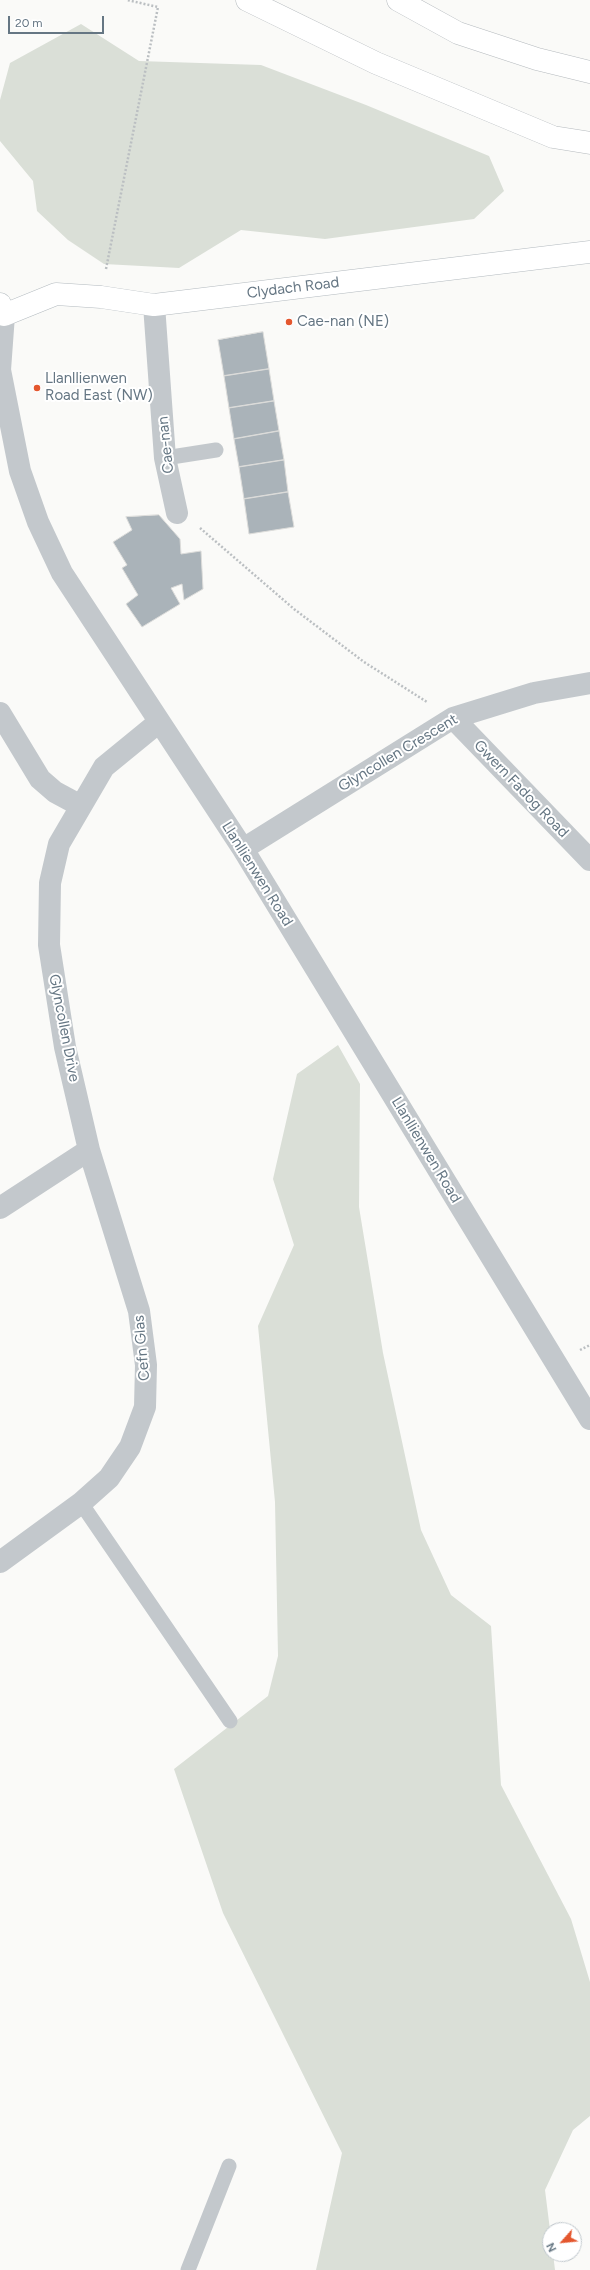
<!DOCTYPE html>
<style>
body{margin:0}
#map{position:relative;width:590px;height:2270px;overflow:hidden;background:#fafaf8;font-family:Figtree,sans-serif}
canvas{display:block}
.north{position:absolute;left:542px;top:2222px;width:40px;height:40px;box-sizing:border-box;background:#fff;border:1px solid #c1c8cd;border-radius:50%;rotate:243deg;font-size:11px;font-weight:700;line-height:16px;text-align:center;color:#657683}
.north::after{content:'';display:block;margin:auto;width:14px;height:18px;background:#e4572e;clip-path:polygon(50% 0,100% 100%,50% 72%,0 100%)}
.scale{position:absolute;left:8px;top:16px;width:96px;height:18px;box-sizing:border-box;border:2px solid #657683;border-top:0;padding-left:5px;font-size:12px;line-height:14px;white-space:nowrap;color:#657683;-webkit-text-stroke:3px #fff;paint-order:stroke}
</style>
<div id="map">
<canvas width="590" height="2270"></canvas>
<div class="north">N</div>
<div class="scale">20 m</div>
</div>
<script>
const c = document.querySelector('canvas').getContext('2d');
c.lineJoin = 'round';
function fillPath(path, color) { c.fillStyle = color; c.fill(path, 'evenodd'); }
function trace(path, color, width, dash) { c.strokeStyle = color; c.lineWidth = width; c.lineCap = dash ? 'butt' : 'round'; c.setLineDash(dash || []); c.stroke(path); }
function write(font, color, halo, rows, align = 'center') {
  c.font = font + ' Figtree,sans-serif'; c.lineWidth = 4; c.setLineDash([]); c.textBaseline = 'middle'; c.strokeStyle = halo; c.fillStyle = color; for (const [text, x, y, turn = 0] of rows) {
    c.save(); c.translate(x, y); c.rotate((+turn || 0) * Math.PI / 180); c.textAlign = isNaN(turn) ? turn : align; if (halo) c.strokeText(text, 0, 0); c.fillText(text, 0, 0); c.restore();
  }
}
fillPath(new Path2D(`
 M81,24L139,61L261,65L366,105L489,156L504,191L474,219L325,239L241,230L179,268L104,264L68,240L37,211L33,181L0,141V100L10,63Z
 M338,1045L360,1084L359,1207L383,1353L421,1530L451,1595L491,1626L501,1785L571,1919L590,1982V2116L573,2130L545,2190L550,2230V2254H553L555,2270H316L342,2153L223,1913L174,1769L268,1696L278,1656L275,1502L258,1326L294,1245L273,1179L297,1074Z`), '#dadfd7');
const building = new Path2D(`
 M263,332L269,369L224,376L218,340Z
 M269,369L274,401L229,408L224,376Z
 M274,401L279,431L234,439L229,408Z
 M279,431L284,460L239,467L234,439Z
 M284,460L288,492L244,499L239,467Z
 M288,492L294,527L249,534L244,499Z
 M159,515L180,539L181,554L201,551L203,589L184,600L182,584L171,588L180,604L142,627L126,604L138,595L122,568L127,565L113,542L132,530L126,517Z`);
fillPath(building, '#aab3b9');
trace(building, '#dcdcda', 1);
const secondary = new Path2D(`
 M0,304L4,315L56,294L101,297L154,305L590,252`);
const primary = new Path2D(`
 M247,0L376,63L553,137L590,143
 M398,0L458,33L537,59L590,72`);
trace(secondary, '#b3babf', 23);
trace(primary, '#b5babe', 23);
trace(new Path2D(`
 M106,269L158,7L127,0
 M200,528L294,609L364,662L427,702
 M580,1350L590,1345`), '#bbbfc2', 2.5, [2, 2]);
trace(new Path2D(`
 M165,458L216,450
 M81,1503L230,1721
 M188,2270L229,2166`), '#c3c8cc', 15);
trace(new Path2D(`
 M154,305L165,458L177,513
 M4,315L0,370L20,471L38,522L62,573L243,849L590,1419
 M0,713L40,779L55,792L81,806
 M453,718L590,860
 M243,849L453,718L534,693L590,683
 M0,1208L89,1150L65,1047L49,945L50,883L59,844L104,767L159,722
 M0,1562L81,1503L109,1478L130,1447L145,1407L146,1365L139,1311L89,1150`), '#c3c8cc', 22);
trace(secondary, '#fff', 22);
trace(primary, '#fff', 22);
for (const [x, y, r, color] of [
 [289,322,4,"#e4572e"],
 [37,388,4,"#e4572e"]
]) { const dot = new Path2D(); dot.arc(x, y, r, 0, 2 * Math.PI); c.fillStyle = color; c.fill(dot); trace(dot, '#fff', 1.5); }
write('15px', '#657683', '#fff', [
 ["Clydach Road",293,288,-7],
 ["Cae-nan",166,445,-96],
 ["Glyncollen Crescent",398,753,-31],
 ["Gwern Fadog Road",521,789,46],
 ["Llanllienwen Road",257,874,58],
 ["Glyncollen Drive",64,1028,79],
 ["Llanllienwen Road",426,1150,59],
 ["Cefn Glas",142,1348,-95]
]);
write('15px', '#657683', '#fff', [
 ["Cae-nan (NE)",297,322],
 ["Llanllienwen",45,379],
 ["Road East (NW)",45,396]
], 'left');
</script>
